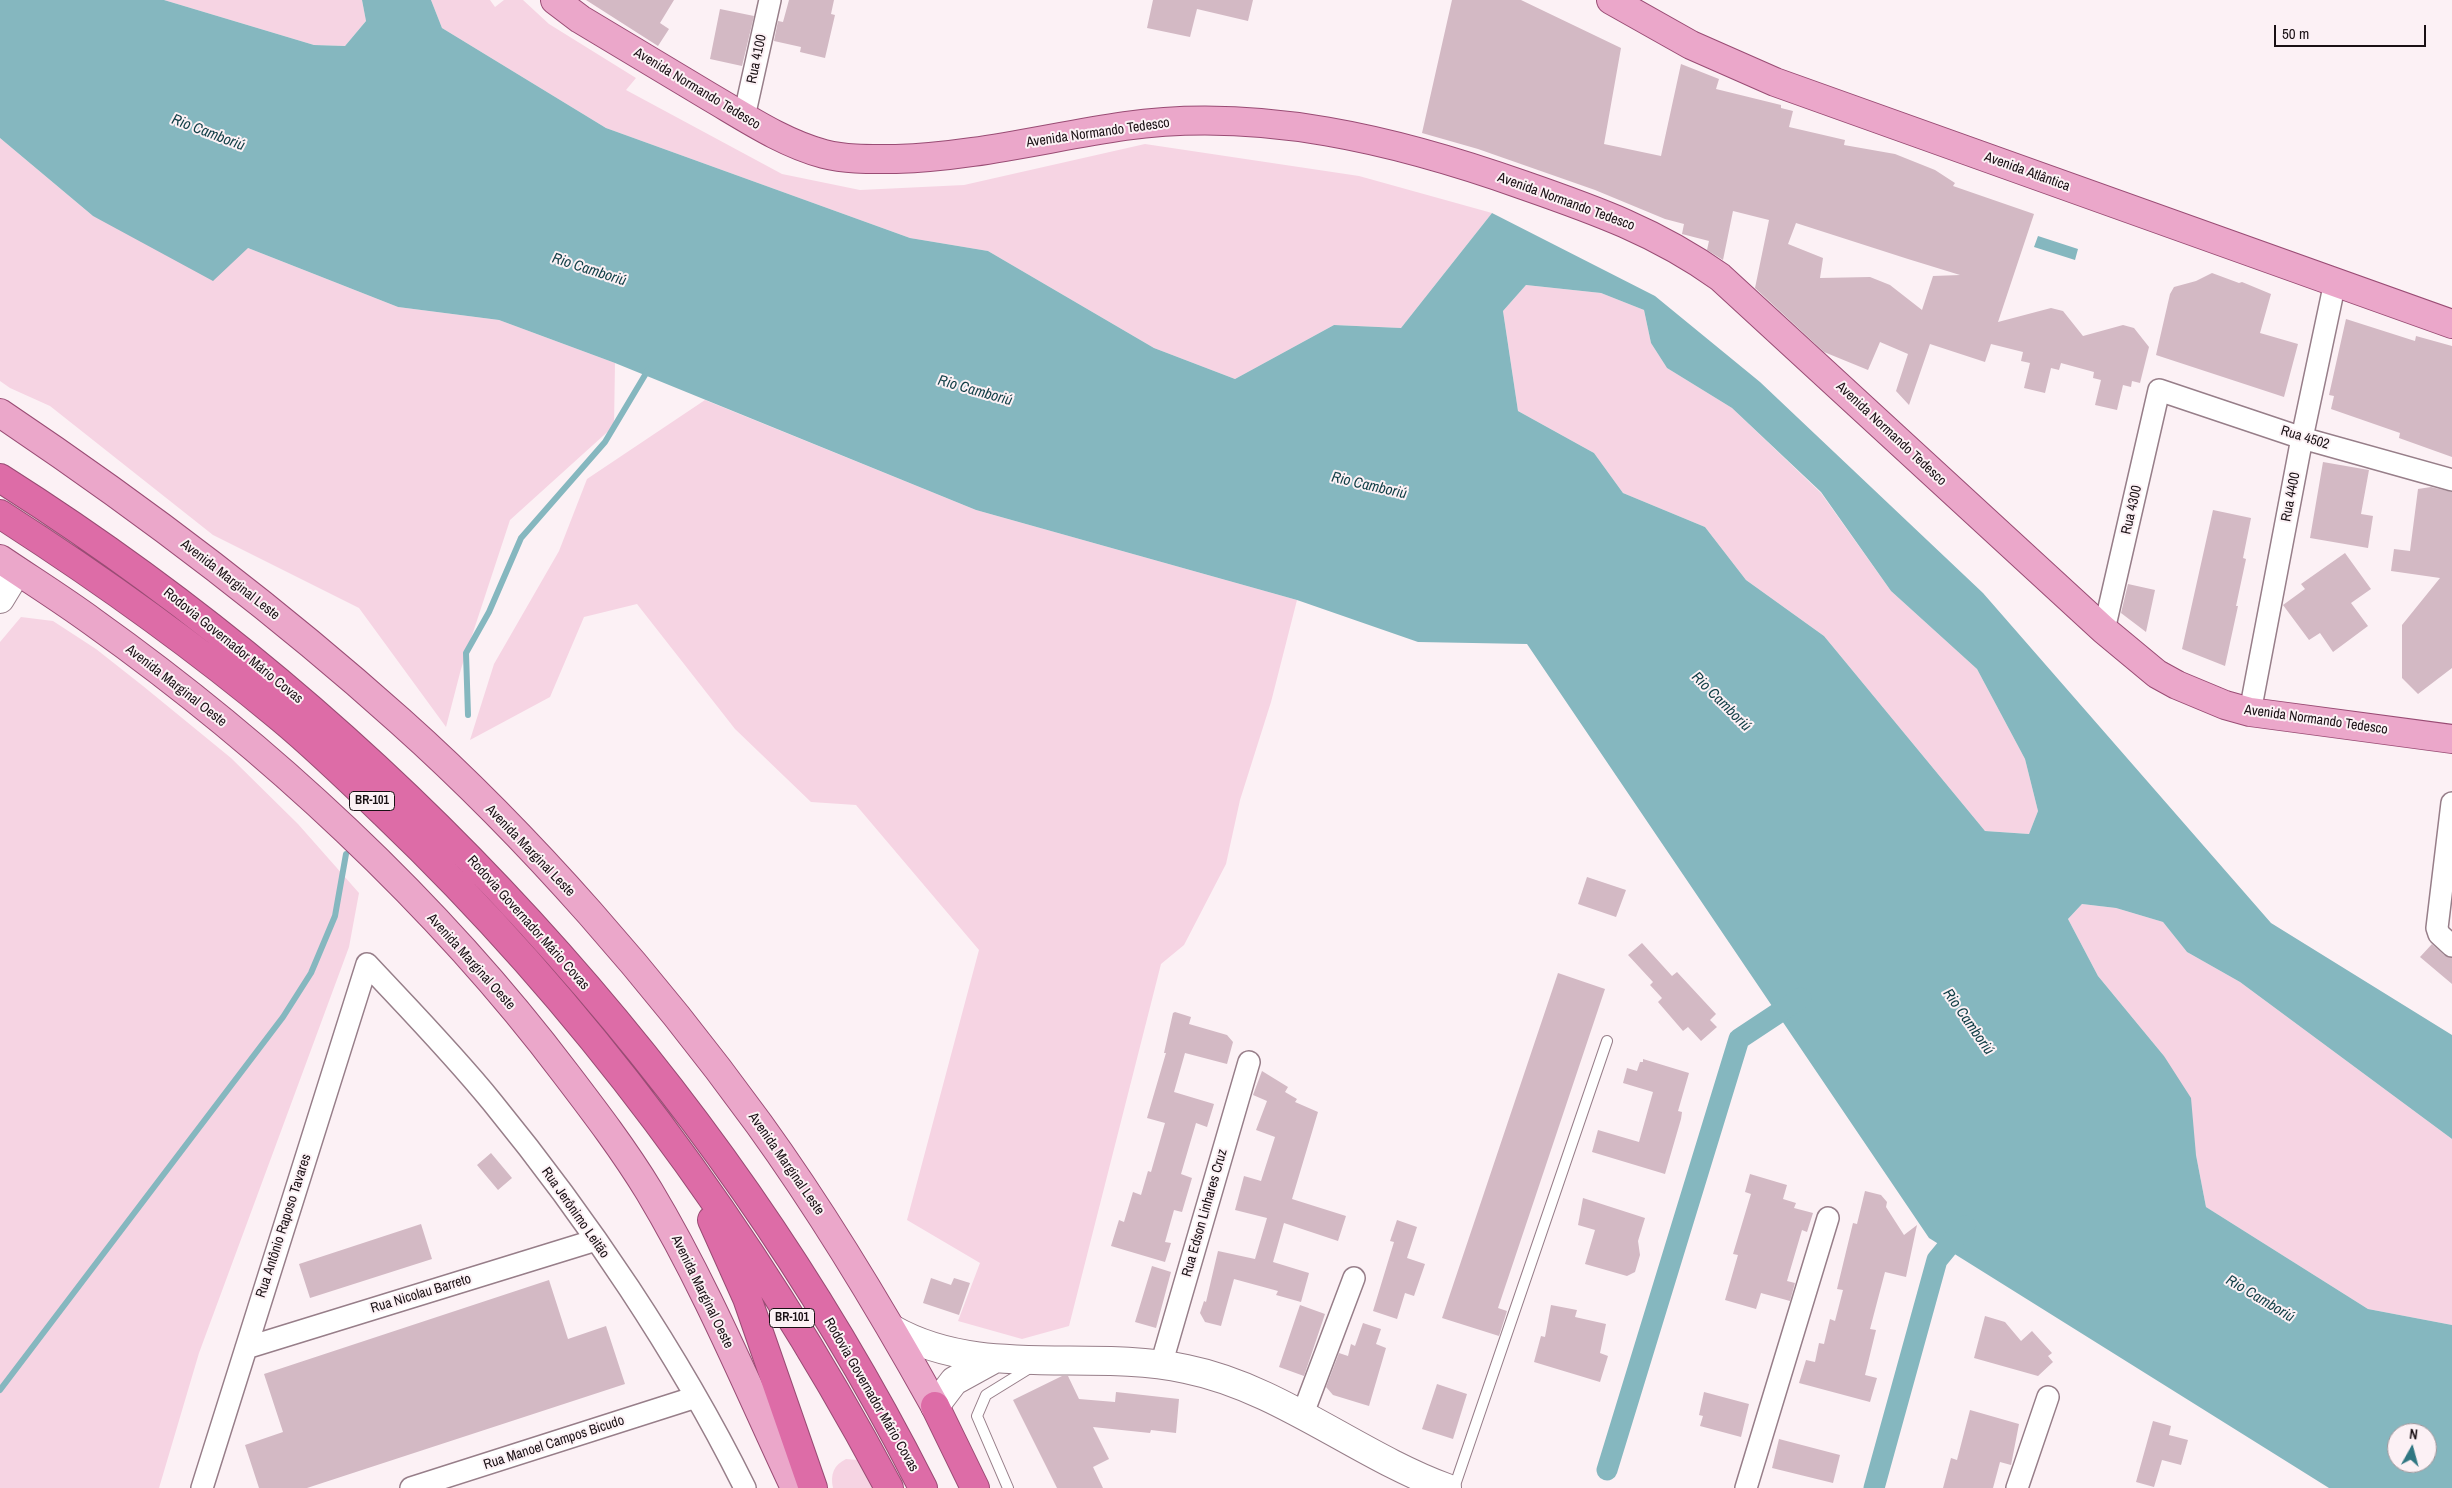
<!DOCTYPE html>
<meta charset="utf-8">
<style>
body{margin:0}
#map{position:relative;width:2452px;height:1488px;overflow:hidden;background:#fcf1f5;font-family:"Archivo Narrow",sans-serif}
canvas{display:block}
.north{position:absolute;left:2387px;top:1423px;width:50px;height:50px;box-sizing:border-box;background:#fcf1f5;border:1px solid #a2979b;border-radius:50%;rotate:7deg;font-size:14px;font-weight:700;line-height:20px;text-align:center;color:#1a1115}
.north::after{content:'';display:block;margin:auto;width:18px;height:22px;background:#307782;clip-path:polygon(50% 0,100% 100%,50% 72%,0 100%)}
.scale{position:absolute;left:2274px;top:25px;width:152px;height:22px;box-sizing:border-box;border:2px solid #1a1115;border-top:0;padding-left:6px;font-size:15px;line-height:18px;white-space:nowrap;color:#1a1115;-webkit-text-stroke:4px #fcf1f5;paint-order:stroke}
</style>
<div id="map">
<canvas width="2452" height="1488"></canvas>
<div class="north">N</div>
<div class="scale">50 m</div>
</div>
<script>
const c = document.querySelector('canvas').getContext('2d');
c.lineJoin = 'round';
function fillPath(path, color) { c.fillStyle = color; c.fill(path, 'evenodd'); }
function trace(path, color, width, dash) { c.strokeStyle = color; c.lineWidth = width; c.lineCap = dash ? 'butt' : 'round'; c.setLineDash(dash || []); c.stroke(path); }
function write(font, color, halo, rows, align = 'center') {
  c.font = font + ' "Archivo Narrow",sans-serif'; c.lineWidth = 4; c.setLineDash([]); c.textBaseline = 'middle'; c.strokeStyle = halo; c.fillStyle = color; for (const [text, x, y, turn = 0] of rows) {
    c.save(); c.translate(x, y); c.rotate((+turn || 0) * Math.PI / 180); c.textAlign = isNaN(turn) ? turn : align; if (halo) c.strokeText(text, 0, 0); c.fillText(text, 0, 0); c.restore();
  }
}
fillPath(new Path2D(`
 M164,0H362L366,21L345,46L314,45Z
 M431,0H490L495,7L504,0H523L549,24L636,78L626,90L782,174L860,190L964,185L1145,144L1359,176L1492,213L1401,328L1334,325L1235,379L1154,348L988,251L910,238L606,128L442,28Z
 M0,138L93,216L248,248L398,307L499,320L615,363L614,426L510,520L461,669L446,727L359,608L213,535L50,406L10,388L0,381Z
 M1526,285L1601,293L1644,310L1651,343L1667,368L1732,408L1821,493L1891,591L1977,669L2025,759L2038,811L2029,834L1985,831L1824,636L1746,580L1705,527L1623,493L1594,453L1518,411L1503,311Z
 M705,400L976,510L1297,600L1271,702L1240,800L1226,864L1184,945L1161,964L1069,1326L1022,1339L958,1321L980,1263L907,1220L979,950L856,805L811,802L735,729L637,604L584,617L550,697L470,740L494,664L559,551L587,479Z
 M21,617L53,621L96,649L143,686L231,758L298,824L359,893L349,947L199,1353L159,1488H0V642Z
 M2082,904L2116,908L2163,922L2187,952L2240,982L2452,1139V1325L2368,1309L2206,1207L2196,1155L2164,1056L2098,976L2068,919Z
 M846,1459L858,1460L876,1488H833C830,1474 834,1465 846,1459Z`), '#f6d4e3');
fillPath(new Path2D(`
 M0,0H164L314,45L345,46L366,21L362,0H431L442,28L606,128L910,238L988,251L1154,348L1235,379L1334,325L1401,328L1492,213L1655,296L1760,382L1983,593L2271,923L2452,1035V1139L2240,982L2187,952L2163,922L2116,908L2082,904L2068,919L2098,976L2164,1056L2191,1098L2196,1155L2206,1207L2368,1309L2452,1325V1488H2329L1929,1238L1527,644L1418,642L1297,600L976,510L615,363L499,320L398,307L248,248L213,281L93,216L0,138ZM1526,285L1601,293L1644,310L1651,343L1667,368L1732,408L1821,492L1891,591L1977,669L2025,759L2038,811L2029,834L1985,831L1824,636L1746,580L1705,527L1623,493L1594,453L1518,411L1503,311ZM2397,1433H2427V1463H2397Z
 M2038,236L2078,249L2075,260L2034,247Z`), '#85b7bf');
trace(new Path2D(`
 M468,715L466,653L489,612L521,538L605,442L648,370
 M0,1390L283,1017L311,973L335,916L346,854`), '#85b7bf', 6);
trace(new Path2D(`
 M1607,1470L1739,1039L1801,998
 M1874,1488L1937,1260L1965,1226`), '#85b7bf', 21);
fillPath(new Path2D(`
 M586,0H674L660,23L669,29L658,46Z
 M789,0H834L831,14L835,15L825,58L800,52L801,47L774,41L778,21L783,22Z
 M1153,0H1253L1248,21L1197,9L1190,37L1147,28Z
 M1452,0H1521L1621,48L1604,144L1661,156L1681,64L1719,79L1716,89L1781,105V108L1793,111L1789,127L1845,140L1844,145L1895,154L1935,170L1955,183L1953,186L2034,214L1998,322L2051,308L2063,311L2083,336L2123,325L2134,328L2149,347L2140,383L2132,381L2131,387L2123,385L2117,410L2095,405L2101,380L2093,378L2094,372L2061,363L2059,370L2051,368L2045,393L2024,388L2030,363L2021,361L2023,352L1991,344L1985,362L1930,344L1909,405L1896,391L1908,354L1880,342L1868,370L1824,352L1755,288L1769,220L1733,211L1723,260L1707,250L1709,241L1682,234L1684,224L1665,219L1595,190L1478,149L1422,133ZM1796,223L1908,259L1960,275L1933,276L1922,310L1890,285L1870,277L1820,278L1823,258L1788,244Z
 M720,9L754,16L742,66L710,59Z
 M2212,273L2239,283L2242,282L2271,294L2260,333L2298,344L2284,397L2156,355L2170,294L2174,287L2196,281Z
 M2346,319L2415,341L2416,336L2452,346V457L2399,438L2400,433L2331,409L2334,396L2329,395Z
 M2323,462L2369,470L2361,514L2373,516L2368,548L2310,538Z
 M2431,487L2452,492V668L2418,694L2402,678V625L2440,578L2391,571L2394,549L2410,551L2418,489Z
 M2213,510L2251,518L2243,558L2246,559L2236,606H2238L2225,666L2182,649Z
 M2345,553L2371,589L2351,603L2368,626L2333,652L2320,633L2309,640L2283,605L2305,589L2301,584Z
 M2128,584L2155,590L2146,632L2121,613Z
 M1587,877L1626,890L1616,917L1578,904Z
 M1642,943L1672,976L1677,972L1716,1014L1710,1020L1717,1027L1701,1041L1688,1027L1683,1031L1658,1002L1662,998L1650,985L1653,982L1628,955Z
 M2432,944L2444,955L2452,958V984L2420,957Z
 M1558,973L1605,989L1498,1308L1507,1311L1499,1336L1442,1318Z
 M1175,1012L1191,1017L1189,1024L1227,1035L1233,1042L1227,1064L1185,1053L1174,1092L1214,1104L1207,1127L1196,1123L1181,1174L1192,1178L1182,1212L1174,1210L1165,1242L1171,1243L1165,1262L1111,1246L1119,1220L1124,1222L1133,1192L1141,1195L1148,1171L1151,1172L1165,1123L1147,1118L1166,1053H1164L1173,1013Z
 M1643,1059L1689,1073L1678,1111L1682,1112L1681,1119L1665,1174L1592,1152L1598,1130L1639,1142L1653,1092L1623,1083L1627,1068L1637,1071L1640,1062H1643Z
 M1262,1071L1288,1087L1285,1092L1297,1099L1295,1102L1318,1112L1292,1199L1346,1216L1338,1241L1284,1223L1273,1262L1309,1273L1301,1302L1276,1295L1278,1291L1234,1279L1221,1326L1205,1322L1200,1313L1204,1301L1206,1302L1218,1251L1255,1259L1267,1218L1235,1210L1244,1176L1261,1181L1275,1137L1256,1130L1267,1101L1253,1095Z
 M491,1153L512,1178L498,1190L477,1165Z
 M1750,1174L1787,1185L1783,1199L1796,1203L1794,1208L1813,1213L1807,1232L1802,1230L1787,1281L1795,1283L1790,1301L1761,1293L1756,1309L1725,1300L1738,1255L1733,1254L1751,1194L1745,1192Z
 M1865,1191L1881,1195L1887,1202L1886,1207L1904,1235L1917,1225L1906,1277L1885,1272L1870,1329L1876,1330L1865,1375L1877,1378L1870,1402L1799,1383L1806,1360L1815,1362L1819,1343L1824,1344L1830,1319L1835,1321L1843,1290L1837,1289L1853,1223L1857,1224Z
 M1583,1198L1645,1218L1638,1241L1640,1255L1635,1272L1627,1276L1585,1264L1595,1230L1578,1225Z
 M1397,1220L1417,1227L1407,1258L1425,1264L1414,1296L1405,1293L1397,1319L1373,1311L1394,1242L1390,1241Z
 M421,1224L432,1259L310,1298L299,1264Z
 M1152,1266L1171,1272L1156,1328L1135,1322Z
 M931,1278L951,1285L954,1278L970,1283L959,1315L923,1303Z
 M549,1280L568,1339L606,1326L625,1384L307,1488H259L245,1445L283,1432L264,1374Z
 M1300,1305L1325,1314L1304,1376L1279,1367Z
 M1551,1305L1577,1310L1575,1317L1606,1324L1600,1353L1608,1356L1600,1382L1534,1362L1541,1336L1545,1337Z
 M1985,1316L2005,1322L2021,1341L2032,1331L2052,1353L2048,1356L2053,1362L2038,1376L1974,1358Z
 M1363,1323L1381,1329L1376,1344L1386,1348L1369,1406L1333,1395L1326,1387L1339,1353L1348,1356L1351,1344L1355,1346Z
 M1062,1376H1068L1079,1399L1115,1402L1116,1392L1179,1399L1176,1433L1151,1430L1150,1433L1093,1427L1109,1459L1093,1467L1103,1488H1057L1013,1400Z
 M1437,1384L1467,1394L1453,1439L1422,1429Z
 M1704,1392L1749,1404L1741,1437L1700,1426L1703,1416L1699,1415Z
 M1970,1410L2019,1424L2011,1465L2000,1462L1993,1488H1943L1951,1458L1957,1460Z
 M2153,1421L2171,1426L2169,1435L2188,1440L2181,1465L2162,1460L2154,1487L2136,1482Z
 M1779,1439L1840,1455L1833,1483L1772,1468Z`), '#d3b9c4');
const lane = new Path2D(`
 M1008,1488L977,1416L986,1395L1033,1366
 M1454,1488L1607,1041`);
const street = new Path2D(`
 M744,117L770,0
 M2104,630L2159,390L2302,438L2452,480
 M2250,712L2302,438L2335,282
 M2452,803L2437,928L2439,934L2452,946
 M246,1348L596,1240
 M1161,1365L1249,1062
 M1302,1416L1354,1278
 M202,1488L367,964C410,1010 453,1054 492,1102C587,1218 678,1353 745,1488
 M411,1488L696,1397
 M1746,1488L1828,1218
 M2017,1488L2048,1397`);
const secondary = new Path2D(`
 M0,599L17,571
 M892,1329C981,1380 1089,1348 1186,1369C1280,1388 1357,1455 1447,1488
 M935,1406L954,1381L994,1359`);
const primary = new Path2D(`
 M555,0L580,19C623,45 667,71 710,97C746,118 783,143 824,154C848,160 872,159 896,159C973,157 1049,137 1125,126C1260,107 1396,140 1523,185C1595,210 1657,232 1720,277L2104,630L2157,674L2177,685L2225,705L2250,712L2452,739
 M1611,0L1691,45L1775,82L2452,324
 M0,413C140,507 275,609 400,721C531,838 656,982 759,1124C824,1214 881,1309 935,1406
 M0,559C31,580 63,600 93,622C267,746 437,903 566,1074C595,1112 624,1150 649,1191C706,1286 748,1388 795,1488`);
const highway = new Path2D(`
 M0,478C388,724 715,1078 923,1488
 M0,514C98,577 192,644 282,719C318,749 352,782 385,814C589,1009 757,1240 889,1488
 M712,1220L747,1298L813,1488
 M935,1406L975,1488`);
trace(lane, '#977e89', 12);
trace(street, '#977e89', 24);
trace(secondary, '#977e89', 30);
trace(primary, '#994c74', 30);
trace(highway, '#994c74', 30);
trace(lane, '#fff', 10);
trace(street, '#fff', 21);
trace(secondary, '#fff', 28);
trace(primary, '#eba7ca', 28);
trace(highway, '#dd6ca7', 28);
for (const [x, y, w] of [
 [372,801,45],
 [792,1318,45]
]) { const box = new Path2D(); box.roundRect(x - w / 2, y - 9.5, w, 19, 4); c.fillStyle = '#fcf1f5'; c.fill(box); trace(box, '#1a1115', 1); }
write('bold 12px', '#1a1115', null, [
 ["BR-101",372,801],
 ["BR-101",792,1318]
]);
write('14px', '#1a1115', '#fcf1f5', [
 ["Rua 4100",757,59,-78],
 ["Avenida Normando Tedesco",697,89,31],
 ["Avenida Normando Tedesco",1098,133,-8],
 ["Avenida Atlântica",2027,172,20],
 ["Avenida Normando Tedesco",1566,202,20],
 ["Avenida Normando Tedesco",1891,434,43],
 ["Rua 4502",2305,438,17],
 ["Rua 4400",2291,497,-79],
 ["Rua 4300",2132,510,-77],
 ["Avenida Marginal Leste",230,580,38],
 ["Rodovia Governador Mário Covas",233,646,39],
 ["Avenida Marginal Oeste",176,686,38],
 ["Avenida Normando Tedesco",2316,720,8],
 ["Avenida Marginal Leste",530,851,46],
 ["Rodovia Governador Mário Covas",528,923,48],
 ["Avenida Marginal Oeste",471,962,48],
 ["Avenida Marginal Leste",786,1164,55],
 ["Rua Jerônimo Leitão",575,1213,55],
 ["Rua Edson Linhares Cruz",1205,1213,-74],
 ["Rua Antônio Raposo Tavares",284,1226,-72],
 ["Avenida Marginal Oeste",702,1292,64],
 ["Rua Nicolau Barreto",421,1294,-17],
 ["Rodovia Governador Mário Covas",871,1395,60],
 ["Rua Manoel Campos Bicudo",554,1443,-18]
]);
write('italic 15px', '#0f3d45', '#fcf1f5', [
 ["Rio Camboriú",208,133,21],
 ["Rio Camboriú",589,270,18],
 ["Rio Camboriú",975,391,16],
 ["Rio Camboriú",1369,486,13],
 ["Rio Camboriú",1721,702,45],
 ["Rio Camboriú",1968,1022,55],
 ["Rio Camboriú",2260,1299,31]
]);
</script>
